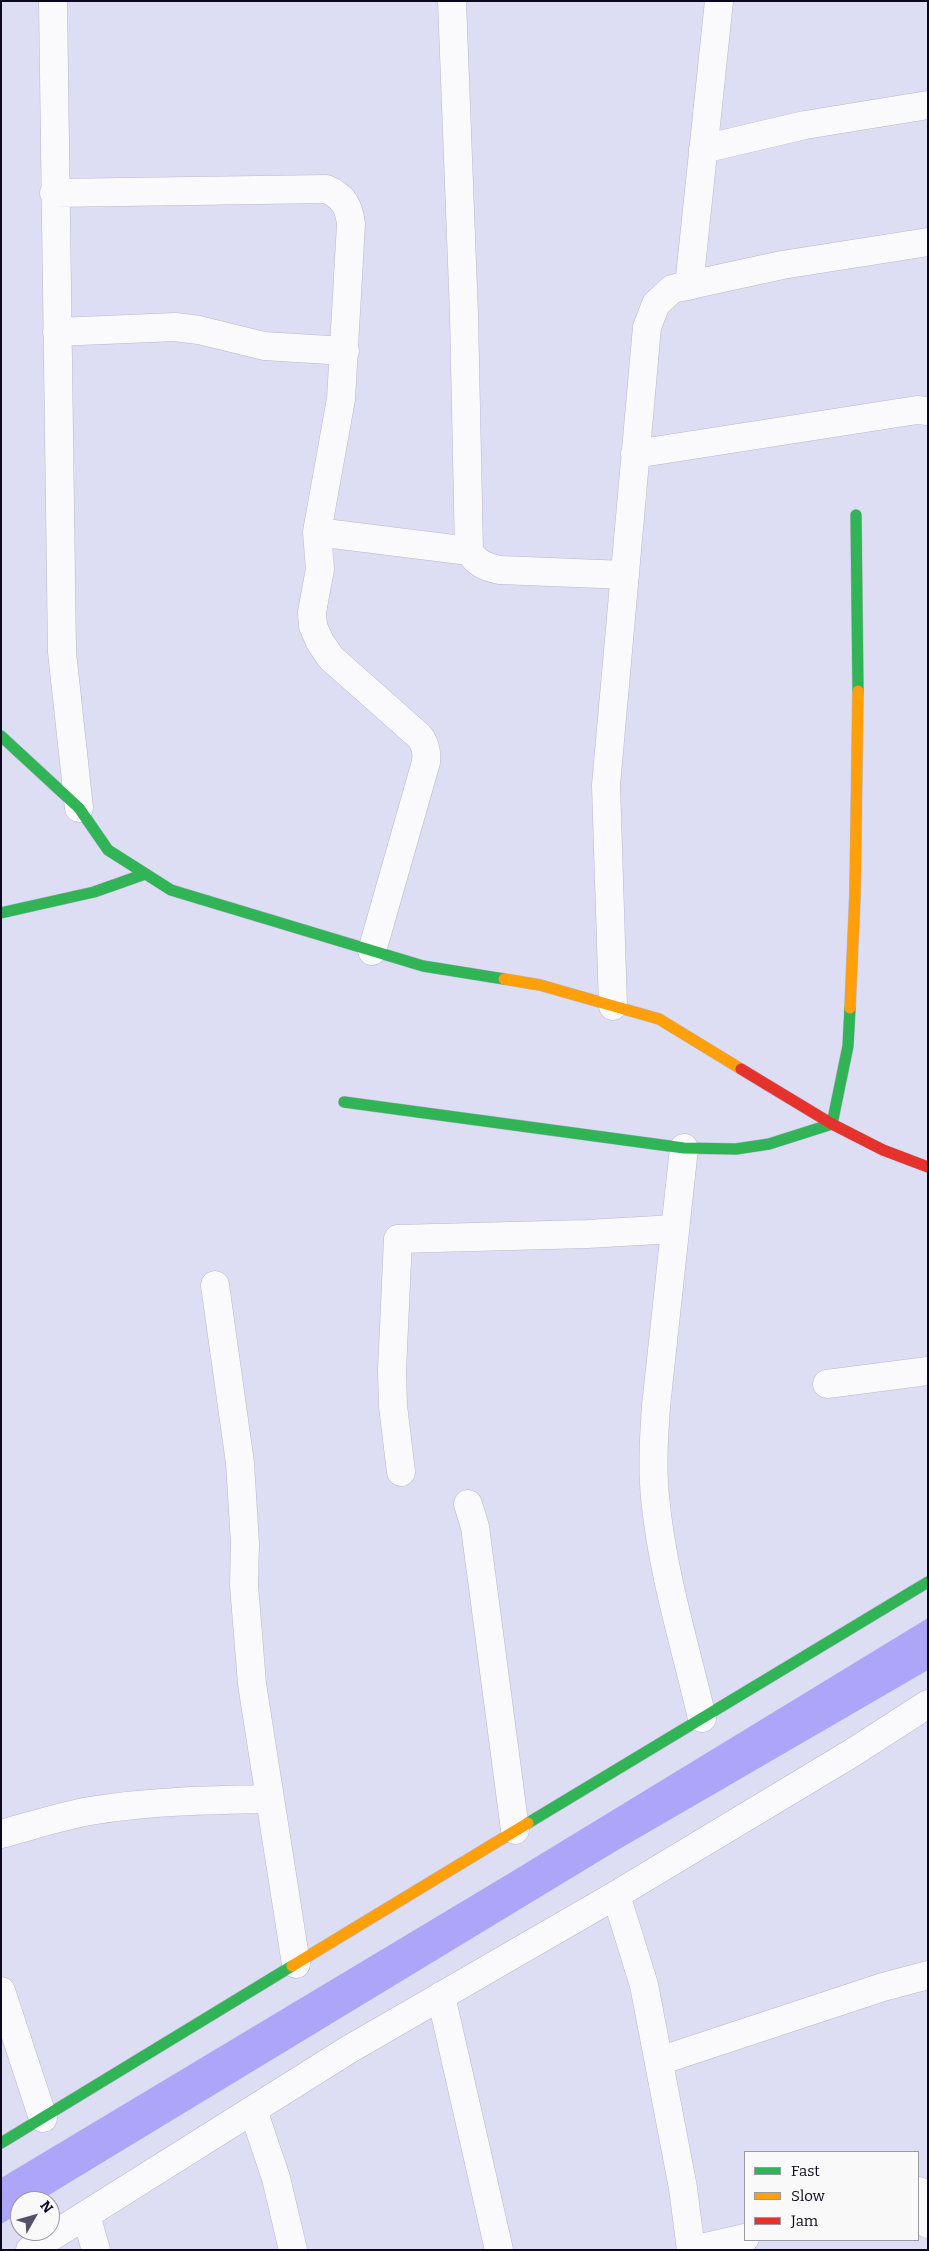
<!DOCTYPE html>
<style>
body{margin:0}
#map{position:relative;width:929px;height:2251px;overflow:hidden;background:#ddddf3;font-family:Bitter,serif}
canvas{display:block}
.frame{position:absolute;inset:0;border:2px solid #0b071f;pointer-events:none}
.legend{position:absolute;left:744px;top:2151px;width:175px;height:90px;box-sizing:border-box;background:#f9f9f9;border:1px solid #9a98a2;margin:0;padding:6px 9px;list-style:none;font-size:15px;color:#0b071f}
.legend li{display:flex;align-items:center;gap:10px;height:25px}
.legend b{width:25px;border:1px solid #9a98a2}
.north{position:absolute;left:10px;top:2191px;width:50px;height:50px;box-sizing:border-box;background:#f9f9f9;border:1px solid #9a98a2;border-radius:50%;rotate:52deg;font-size:14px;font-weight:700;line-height:20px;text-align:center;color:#0b071f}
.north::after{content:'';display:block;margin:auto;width:18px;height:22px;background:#545269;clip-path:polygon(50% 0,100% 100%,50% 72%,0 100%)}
</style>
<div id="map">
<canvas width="929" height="2251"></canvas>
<div class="frame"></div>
<ul class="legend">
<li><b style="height:6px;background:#30b455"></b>Fast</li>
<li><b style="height:6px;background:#ff9f0a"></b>Slow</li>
<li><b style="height:6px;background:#e5322d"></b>Jam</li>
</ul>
<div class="north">N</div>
</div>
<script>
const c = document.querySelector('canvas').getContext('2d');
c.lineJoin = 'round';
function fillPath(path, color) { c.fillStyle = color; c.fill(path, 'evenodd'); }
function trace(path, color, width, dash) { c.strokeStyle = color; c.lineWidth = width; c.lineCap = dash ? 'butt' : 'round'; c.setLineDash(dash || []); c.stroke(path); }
fillPath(new Path2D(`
 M928,1618V1670L616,1851L39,2201H20V2213L1,2224V2178L513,1871Z`), '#ada5f8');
const street = new Path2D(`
 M53,1L62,652L79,808
 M452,1L464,315L469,551C477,564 486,567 500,570L625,575
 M703,149L805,125L928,105
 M54,193L326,189C343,196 349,206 351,224L341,399L317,532L320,569L312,612L313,626L320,642L331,658L419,736C426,744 427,752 426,762L372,951
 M689,286L719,1
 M57,332L175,327L199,330L264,346L345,351
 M635,454L917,410L928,411
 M317,532L469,551
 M613,1006L606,785L647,327L656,304L672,289L782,265L928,242
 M684,1148L656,1406C654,1436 652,1467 655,1497C662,1572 685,1645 702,1718
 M215,1285L240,1463L245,1543L244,1585L252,1684L296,1964
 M827,1384L928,1371
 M401,1472L393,1406L392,1370L398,1239L587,1234L675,1229
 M468,1504L475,1527L515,1830
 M1,1834C31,1826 61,1816 90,1811C150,1801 210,1800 270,1799
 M616,1895L644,1985L683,2188L691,2250
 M1,1991L43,2118
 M441,1996L499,2250
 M659,2061L883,1987L928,1975
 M253,2110L276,2178L293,2250
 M919,2191L928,2224
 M86,2215L96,2250
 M30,2250L348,2050L616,1895L852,1753L928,1704
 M693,2250L745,2238`);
const fast = new Path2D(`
 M856,515L858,691
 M1,736L79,808L108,850L171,890L423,966L504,979
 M1,913L94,892L145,874
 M344,1102L684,1148L736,1149L769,1144L832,1124L848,1046L850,1008
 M528,1823L928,1582
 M1,2143L292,1966`);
const slow = new Path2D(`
 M504,979L540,985L659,1019L741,1069
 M850,1008L855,894L858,691
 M292,1966L528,1823`);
const jam = new Path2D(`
 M741,1069L832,1124L883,1150L928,1167`);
trace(street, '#b8b7ce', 29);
trace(fast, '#b8b7ce', 12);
trace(slow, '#b8b7ce', 12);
trace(jam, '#b8b7ce', 12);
trace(street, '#fafafd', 28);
trace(fast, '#30b455', 11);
trace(slow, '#ff9f0a', 11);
trace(jam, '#e5322d', 11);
</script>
